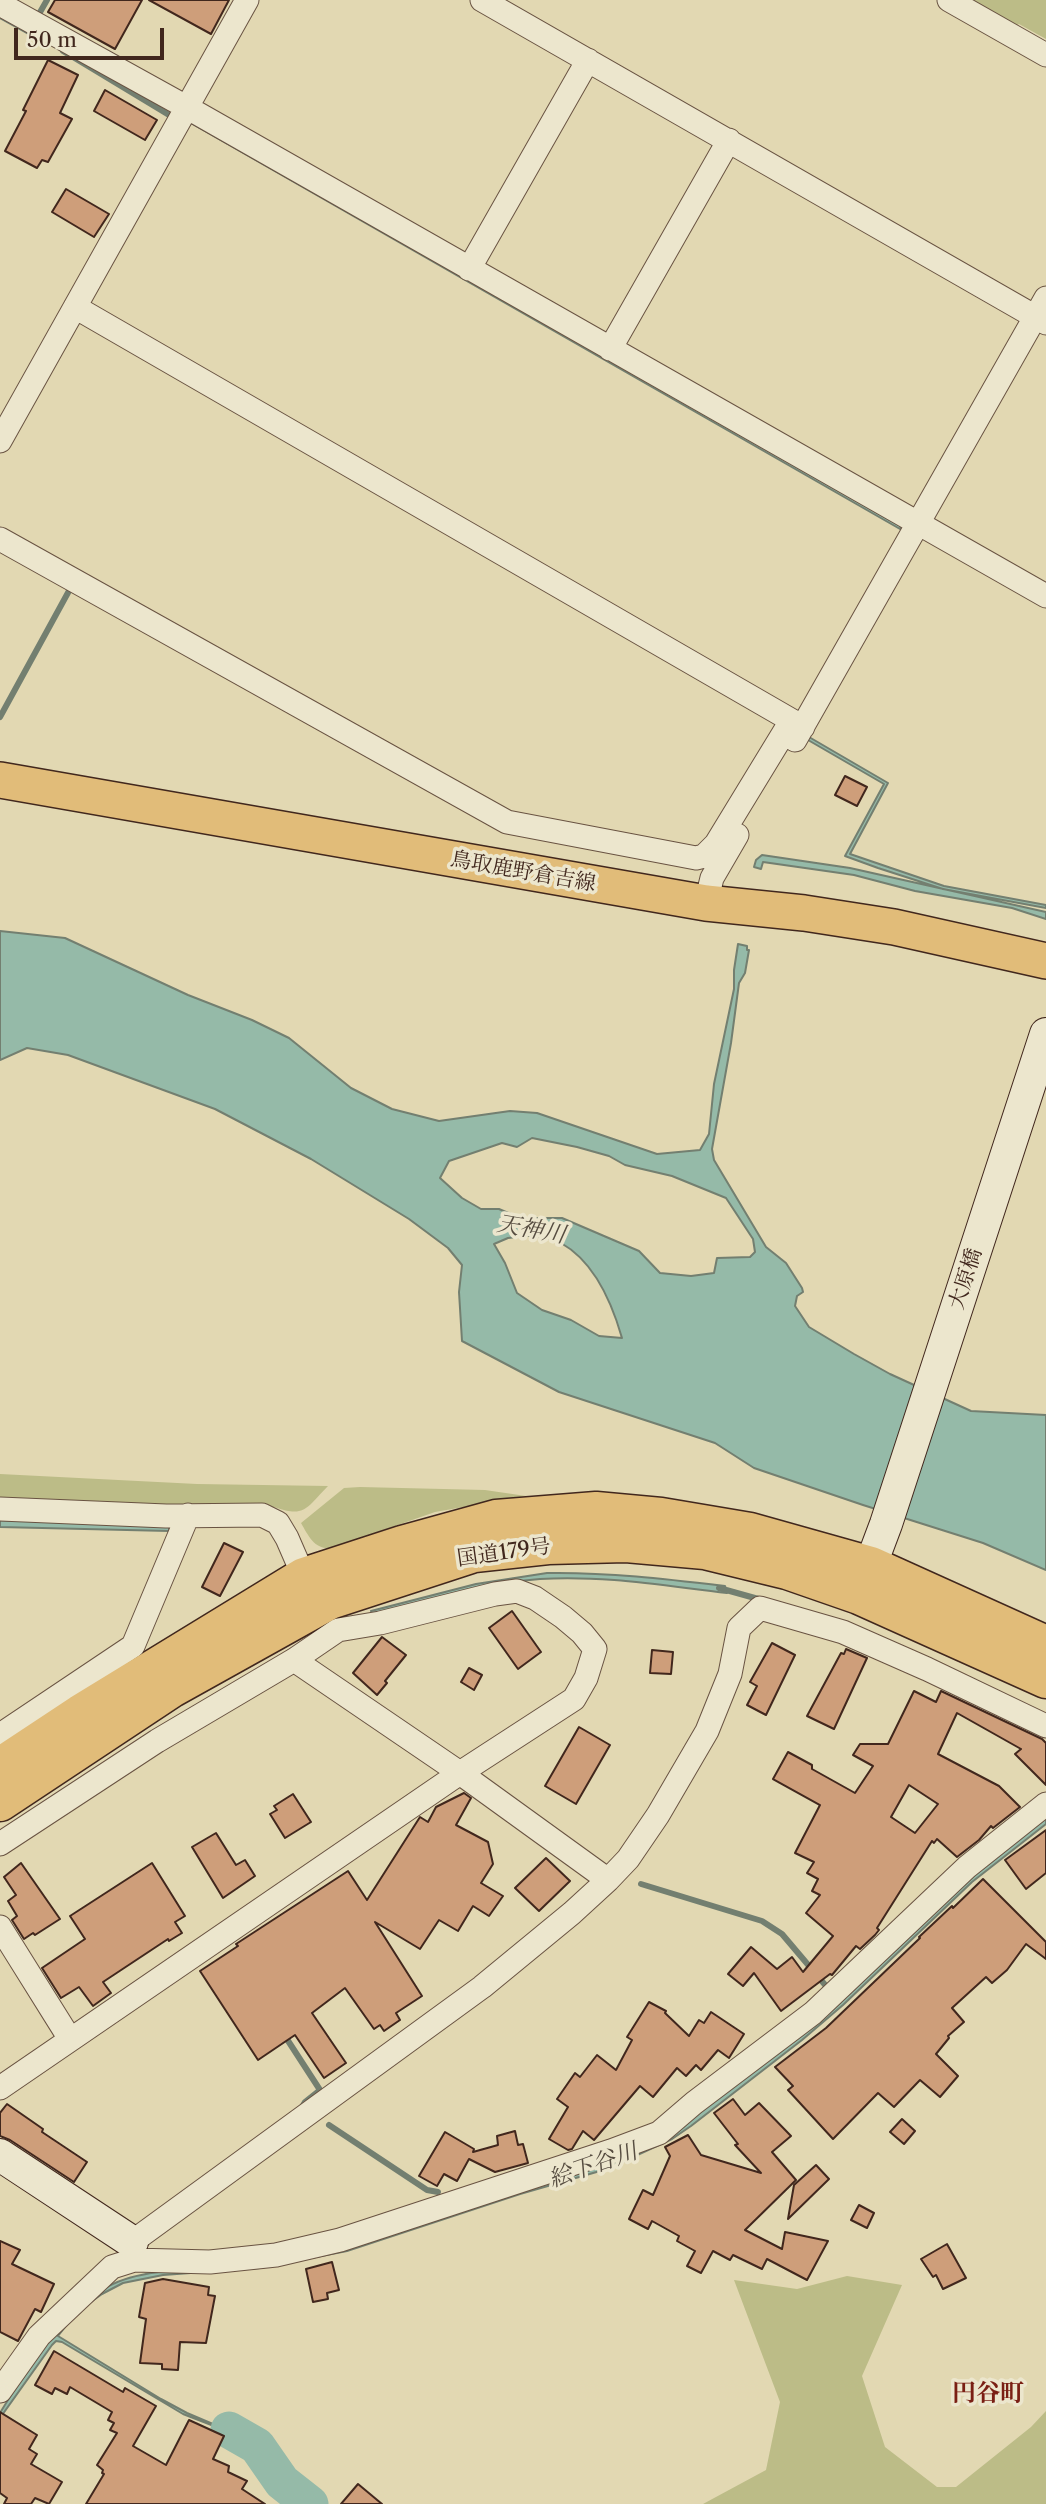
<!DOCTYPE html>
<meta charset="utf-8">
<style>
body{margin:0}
#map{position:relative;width:1046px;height:2504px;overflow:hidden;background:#e2d8b2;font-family:"Libre Caslon Text",serif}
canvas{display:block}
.scale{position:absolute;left:14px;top:28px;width:150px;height:32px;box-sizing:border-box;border:4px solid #41271d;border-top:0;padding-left:9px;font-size:21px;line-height:24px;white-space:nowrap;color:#41271d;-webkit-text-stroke:5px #ece6cd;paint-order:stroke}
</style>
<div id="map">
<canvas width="1046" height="2504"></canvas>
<div class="scale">50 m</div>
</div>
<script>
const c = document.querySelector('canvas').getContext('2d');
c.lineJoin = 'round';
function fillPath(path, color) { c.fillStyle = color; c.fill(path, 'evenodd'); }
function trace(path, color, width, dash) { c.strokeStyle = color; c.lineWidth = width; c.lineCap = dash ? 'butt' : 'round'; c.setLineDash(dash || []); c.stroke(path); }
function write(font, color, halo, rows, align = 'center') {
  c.font = font + ' "Libre Caslon Text","Noto Serif JP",serif'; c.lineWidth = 7; c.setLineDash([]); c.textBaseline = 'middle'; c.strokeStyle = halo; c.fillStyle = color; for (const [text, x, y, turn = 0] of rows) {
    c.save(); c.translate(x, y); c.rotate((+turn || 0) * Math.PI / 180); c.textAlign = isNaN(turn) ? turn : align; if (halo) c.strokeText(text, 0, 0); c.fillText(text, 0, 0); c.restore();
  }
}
fillPath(new Path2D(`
 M959,0H1046V39L1019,24L1012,29Z
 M0,1474L197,1484L328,1486C306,1508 306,1518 274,1507L0,1500Z
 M360,1487L485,1490L526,1496L435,1512L332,1548C315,1550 309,1537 301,1523L344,1488Z
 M847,2276L902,2285L862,2376L885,2447L937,2487H956L1031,2427L1046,2411V2504H703L766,2470L780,2402L734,2280L797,2289Z`), '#bcbc87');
const water = new Path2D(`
 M190,120L901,526L900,529L189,122Z
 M809,737L888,783L850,854L944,886L1046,905V908L943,889L878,868L845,856L884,784L808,740Z
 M762,855L850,868L1046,912V919L1012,908L915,891L854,875L763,862L761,869L754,867L756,860Z
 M0,931L65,938L188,995L252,1020L289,1038L351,1088L392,1109L439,1121L510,1111L537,1113L657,1154L700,1150L709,1134L714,1084L734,989V970L738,944L747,946V950H749L745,973L739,983L731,1043L712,1149L714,1160L766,1247L786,1263L802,1288L803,1292L797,1296L795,1306L809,1327L854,1354L890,1374L971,1411L1046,1415V1570L983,1543L863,1505L754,1468L715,1443L559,1392L462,1341L459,1292L462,1265L448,1248L409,1219L311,1159L215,1109L68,1055L27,1048L0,1060ZM532,1138L577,1147L609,1156L625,1165L672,1176L726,1198L753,1239L755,1252L750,1257L717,1258L714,1273L691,1276L660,1273L639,1251L562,1218H520L499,1209H481L462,1198L440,1178L449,1161L502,1143L517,1147ZM535,1235C543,1238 554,1239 561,1243C595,1262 612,1303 622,1338L599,1336L571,1320L542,1310L517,1293L505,1263L494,1244L508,1238Z
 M0,1520L169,1522V1531L0,1527Z
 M547,1573C607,1572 666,1579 725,1586L727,1593C665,1586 603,1575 540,1579C484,1583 428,1602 373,1617L371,1611L476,1584Z
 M1046,1817V1824L972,1882L843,2005L802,2040L691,2126L672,2139L607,2169L520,2194L347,2251L260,2268L163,2275L123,2283L102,2294L77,2312L58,2336L161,2399L187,2413L253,2441L268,2460L263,2461L250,2443L232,2433L183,2414L62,2342L56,2341L52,2345L0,2418V2413C26,2370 64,2311 109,2286C150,2263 227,2272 276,2263C359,2247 440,2213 521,2187C556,2176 594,2170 628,2154C665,2136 695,2113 727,2089C768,2058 808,2029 845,1995C895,1948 941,1896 995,1853C1011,1840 1029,1828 1046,1817Z`);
fillPath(water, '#95baa8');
trace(water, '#737f70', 2);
trace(new Path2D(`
 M39,14L47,0
 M2,17L29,32
 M63,51L169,115
 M0,717L70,589
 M719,1588L762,1600
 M641,1884L762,1921L782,1934L826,1986
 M283,2033L320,2090L305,2102L302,2107
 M329,2125L427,2190L438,2192`), '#737f70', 6);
trace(new Path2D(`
 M229,2430L257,2446L282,2482L310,2504`), '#95baa8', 37);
const building = new Path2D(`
 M55,0H142L115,49L48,12Z
 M149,0H229L211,34Z
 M48,60L78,75L60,113L72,119L48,162L42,160L37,168L5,151L26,111L23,110Z
 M105,90L157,120L145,140L94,111Z
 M66,189L109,214L94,237L52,212Z
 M845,776L867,787L857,806L835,795Z
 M224,1543L243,1552L220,1596L202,1587Z
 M512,1611L541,1652L518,1669L489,1628Z
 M382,1637L406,1655L385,1681L387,1683L377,1695L353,1673Z
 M772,1643L795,1655L766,1715L747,1705L757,1686L750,1682Z
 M846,1649L867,1658L834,1729L807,1716L841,1653L844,1654Z
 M652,1650L673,1652L671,1674L650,1673Z
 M469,1668L482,1675L474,1690L461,1682Z
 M914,1691L936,1702L941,1691L1042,1739L1046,1743V1785L1015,1754L1021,1749L957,1713L938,1754L999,1786L1020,1807L993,1828L991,1826L979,1840L957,1857L937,1839L934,1843L932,1841L877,1928L879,1930L875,1935L860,1949L856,1946L832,1975L830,1974L781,2011L754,1973L743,1986L728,1974L751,1947L777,1969L792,1957L803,1972L833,1936L806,1913L820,1895L812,1891L818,1879L807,1873L814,1862L795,1853L820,1805L773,1779L788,1752L812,1765V1769L855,1793L873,1766L853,1755L860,1744H888ZM909,1785L938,1804L915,1833L891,1817Z
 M579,1727L610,1745L576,1804L545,1786Z
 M464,1793L471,1798L456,1825L488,1842L493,1864L481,1883L503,1896L489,1916L473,1906L458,1931L439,1920L420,1949L375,1922L422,1996L396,2013L400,2020L384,2031L380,2025L374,2029L345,1988L312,2013L346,2063L324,2078L295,2035L258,2060L200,1971L238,1946L236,1944L348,1871L367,1900L420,1817L428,1822L436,1807Z
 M293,1794L311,1822L285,1838L270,1814L277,1810L274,1806Z
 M1046,1830V1873L1026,1889L1005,1860Z
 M216,1833L236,1865L245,1860L255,1876L223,1898L192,1847Z
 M546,1858L570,1881L539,1911L515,1888Z
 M21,1863L60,1919L35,1935L33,1933L24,1939L12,1920L17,1916L8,1901L16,1895L4,1877Z
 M152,1863L185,1916L175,1922L182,1933L169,1941L168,1939L103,1982L111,1993L93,2006L79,1987L61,1998L42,1968L85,1939L70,1916Z
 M983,1879L1046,1942V1959L1026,1944L1007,1970L992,1983L986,1977L952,2008L964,2022L948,2036L949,2038L936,2054L958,2076L940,2097L920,2080L894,2107L878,2093L833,2139L788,2090L793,2086L775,2067L826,2028L920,1938L919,1937L952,1906L953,1908Z
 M649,2002L666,2011L665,2013L689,2036L699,2020L704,2023L711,2012L744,2034L729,2058L718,2050L701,2070L696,2065L686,2076L677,2068L653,2097L640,2086L594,2140L583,2131L572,2149L568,2150L549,2139L568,2107L557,2099L575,2073L580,2077L597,2055L616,2070L632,2040L627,2037Z
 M733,2099L745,2115L759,2103L791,2136L772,2152L796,2180L745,2230L782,2249L785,2232L828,2241L807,2280L767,2259L762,2269L733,2255L730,2260L713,2251L701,2273L687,2266L695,2251L677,2241L679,2236L652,2221L648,2229L629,2219L643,2190L653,2195L670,2156L665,2147L688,2135L701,2155L761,2173L735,2145L738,2144L714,2113Z
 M7,2104L43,2129L42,2132L87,2162L74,2182L10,2140L0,2136V2113Z
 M902,2119L915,2131L904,2144L890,2132Z
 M515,2131L518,2145L523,2144L528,2163L495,2172L469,2159L457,2181L444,2174L437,2186L419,2176L445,2132L474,2149L473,2152L498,2145L497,2136Z
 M816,2165L829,2179L788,2219L794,2185Z
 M859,2205L874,2213L867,2228L851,2220Z
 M0,2241L20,2250L12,2264L54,2284L41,2312L35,2309L18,2341L0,2332Z
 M947,2244L966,2278L943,2289L936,2275L933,2277L921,2259Z
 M332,2262L339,2290L327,2293L328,2299L313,2302L306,2269Z
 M163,2279L209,2287L208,2295L215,2296L206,2343L180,2342L178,2370L162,2369V2364L140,2363L146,2319L139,2317L145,2283Z
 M54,2351L123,2392L125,2388L156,2406L133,2446L166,2465L189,2420L224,2436L213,2459L229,2466L228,2472L247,2481L242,2489L265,2504H86L104,2474L102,2473L103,2470L97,2465L117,2433L110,2430L114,2423L108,2420L112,2412L70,2387L67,2394L55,2388L52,2394L35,2385Z
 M0,2412L37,2435L29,2449L37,2454L31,2464L62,2482L49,2504L35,2498L31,2504H4L7,2498L0,2493Z
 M358,2484L382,2504H341Z`);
fillPath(building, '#ce9e7a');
trace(building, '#41271d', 2);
const street = new Path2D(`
 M482,0L1046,323
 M949,0L1046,55
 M0,4L188,108L1046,596
 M469,269L588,60
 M75,307L803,727
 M610,349L729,140
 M0,441L247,0
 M0,539L507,822L696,858L704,856L716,844L791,721
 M795,740L1046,298
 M706,903L712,878L737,835
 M0,1509L166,1516L262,1515L278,1523L287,1538L304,1577
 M294,1660L460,1773L608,1880
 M0,1735L133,1646L188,1515
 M0,1844L157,1741L294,1660L338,1630L380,1623L495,1594L517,1591L535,1598L563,1617L582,1633L595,1649L586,1678L574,1699L460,1773L0,2088
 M0,1927L70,2039
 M134,2257L132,2242L482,1987L572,1913L608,1880L628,1859L658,1815L707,1731L730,1674L739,1628L760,1608L843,1632L927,1669L1046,1726
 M0,2391L39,2336L112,2267L134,2260L210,2262L276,2255L340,2240L611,2151L659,2133L694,2103L813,2013L967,1867L1046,1804`);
const secondary = new Path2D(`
 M862,1588L886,1524L1046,1034
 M0,2155L132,2242`);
const primary = new Path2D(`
 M0,780L706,903L804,913L894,927L1046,961`);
const highway = new Path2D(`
 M0,1767L80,1714L304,1577L402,1545L496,1519L596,1511L661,1517L750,1532L871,1566L1046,1645
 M0,1802L172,1688L330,1600L474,1553L548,1545L626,1543L705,1550L787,1570L859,1595L1046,1679`);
trace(street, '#695342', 25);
trace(secondary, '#41271d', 34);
trace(primary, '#41271d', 38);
trace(highway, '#41271d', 41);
trace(street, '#ece6cd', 23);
trace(secondary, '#ece6cd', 32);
trace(primary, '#e1bc79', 35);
trace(highway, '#e1bc79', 38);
write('21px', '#41271d', '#ece6cd', [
 ["鳥取鹿野倉吉線",523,872,10],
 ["大原橋",966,1279,-72],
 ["国道179号",504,1553,-8]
]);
write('italic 23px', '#564c40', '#ece6cd', [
 ["天神川",531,1230,10],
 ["絵下谷川",593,2166,-19]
]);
write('bold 24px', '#7a1f14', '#ece6cd', [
 ["円谷町",988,2394]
]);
</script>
